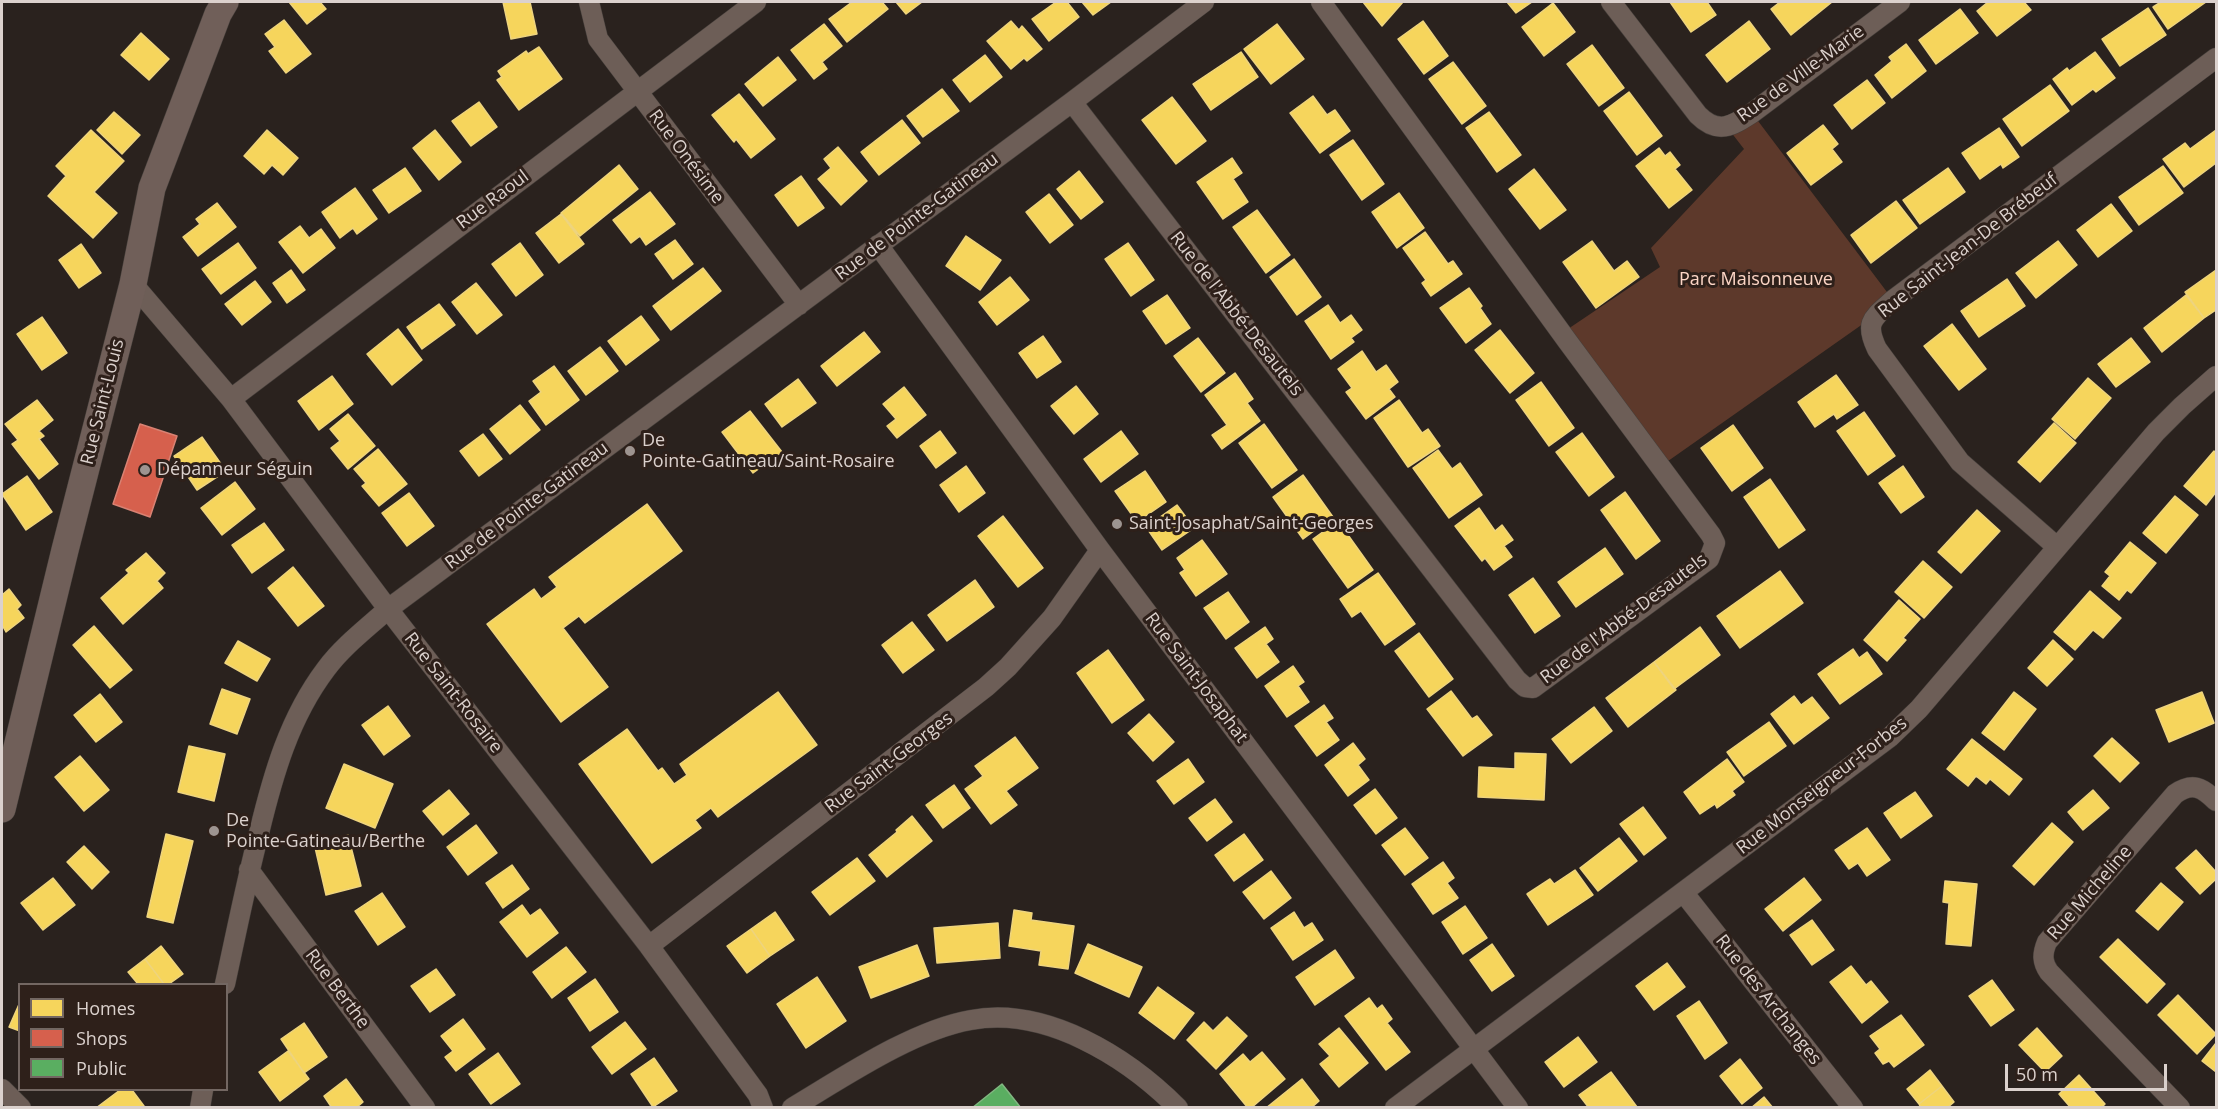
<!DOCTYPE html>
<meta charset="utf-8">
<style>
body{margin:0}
#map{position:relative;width:2218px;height:1109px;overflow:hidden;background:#2a221e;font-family:"Open Sans",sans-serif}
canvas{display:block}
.frame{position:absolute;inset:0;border:3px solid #dbd1cd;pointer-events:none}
.legend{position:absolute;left:18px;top:983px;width:210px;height:108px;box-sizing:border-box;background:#2e201a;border:2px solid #736762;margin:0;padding:8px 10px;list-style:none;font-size:18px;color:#dbd1cd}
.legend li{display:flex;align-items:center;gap:12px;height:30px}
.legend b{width:30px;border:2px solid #736762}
.scale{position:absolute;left:2005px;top:1064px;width:162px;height:27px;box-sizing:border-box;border:3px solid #dbd1cd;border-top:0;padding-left:8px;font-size:18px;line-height:21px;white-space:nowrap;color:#dbd1cd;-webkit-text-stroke:4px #2e201a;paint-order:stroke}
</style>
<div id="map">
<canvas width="2218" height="1109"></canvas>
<div class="frame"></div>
<ul class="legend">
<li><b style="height:16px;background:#f6d55c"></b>Homes</li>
<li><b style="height:16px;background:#d6604d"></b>Shops</li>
<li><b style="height:16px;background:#5aae61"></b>Public</li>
</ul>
<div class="scale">50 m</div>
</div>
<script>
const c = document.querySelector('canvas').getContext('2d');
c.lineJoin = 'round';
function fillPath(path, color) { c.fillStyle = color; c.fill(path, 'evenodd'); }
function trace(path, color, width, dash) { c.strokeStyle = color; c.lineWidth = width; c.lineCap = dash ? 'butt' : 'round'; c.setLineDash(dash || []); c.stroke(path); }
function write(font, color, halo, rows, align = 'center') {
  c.font = font + ' "Open Sans",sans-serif'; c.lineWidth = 6; c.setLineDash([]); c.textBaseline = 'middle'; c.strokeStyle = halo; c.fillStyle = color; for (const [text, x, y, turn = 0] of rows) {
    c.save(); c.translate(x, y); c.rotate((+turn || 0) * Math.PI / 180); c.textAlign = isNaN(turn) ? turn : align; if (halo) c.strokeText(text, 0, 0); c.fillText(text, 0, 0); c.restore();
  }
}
fillPath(new Path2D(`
 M1752,113L1893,300L1877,314L1661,466L1562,333L1660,267L1651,248L1744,149L1727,127Z`), '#5d392b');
const homes = new Path2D(`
 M289,2H320L326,9L307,24Z
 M503,2H530L537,34L511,39Z
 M852,2H882L888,9L847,42L829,19Z
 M896,2H922L906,14Z
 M1056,2H1067L1079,17L1049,41L1032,19Z
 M1082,2H1111L1093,15Z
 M1363,2H1403L1382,26Z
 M1507,2H1532L1516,13Z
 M1670,2H1707L1716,15L1691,32Z
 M1780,2H1832L1791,35L1771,9Z
 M1988,2H2024L2031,10L1997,36L1977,11Z
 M2161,2H2206L2168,29L2153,7Z
 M1553,3L1575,32L1544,56L1522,27Z
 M2148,8L2166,35L2120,66L2102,39Z
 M1960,9L1978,33L1936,64L1919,40Z
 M284,20L311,54L286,73L269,51L275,47L265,34Z
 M1011,21L1019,30L1022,26L1042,49L1027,61L1024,58L1011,69L987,41Z
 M1423,21L1448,56L1424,74L1398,39Z
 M1749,21L1770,49L1727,82L1706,55Z
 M824,24L842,46L822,62L827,69L814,79L791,50Z
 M1277,24L1304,59L1271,84L1244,49Z
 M141,33L169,59L149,80L121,55Z
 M1906,44L1926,71L1892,98L1875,75L1892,61L1889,57Z
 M1592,45L1624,88L1599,106L1567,64Z
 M539,47L562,79L519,110L497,80L502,77L498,71L526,51L528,54Z
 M1241,52L1258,77L1211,110L1193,84Z
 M2095,52L2115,78L2096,92L2093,89L2072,105L2053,79L2067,68L2069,71Z
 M985,55L1002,77L970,102L953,80Z
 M778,57L796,80L763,106L745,84Z
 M1453,62L1486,106L1462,124L1429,79Z
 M1867,80L1885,103L1852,129L1834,105Z
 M2050,85L2069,111L2022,146L2003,119Z
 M942,89L959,111L923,137L907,116Z
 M1629,92L1662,136L1637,155L1604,111Z
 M739,94L775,139L751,158L736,139L734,142L712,115Z
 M1313,96L1327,115L1335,110L1350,131L1320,153L1290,113Z
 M1172,97L1206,141L1176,164L1142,120Z
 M479,102L497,127L471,146L452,121Z
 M114,112L140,135L122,154L97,130Z
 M1489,112L1521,155L1497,172L1466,128Z
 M902,120L920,143L879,175L861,152Z
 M1823,125L1838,144L1832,149L1842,162L1811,185L1787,153Z
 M1999,128L2019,157L2003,168L2001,164L1980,179L1962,153Z
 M91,130L124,161L94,192L117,213L93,238L48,196L66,176L56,166Z
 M267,130L298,158L283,175L272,165L264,174L244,156Z
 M435,130L461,162L439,180L413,148Z
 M2216,130V163L2184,187L2163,159L2185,143L2190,149Z
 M1353,140L1384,184L1362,200L1330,155Z
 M838,147L867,181L841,205L818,179L831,168L824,159Z
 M1659,148L1665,156L1670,152L1680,165L1675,169L1692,190L1669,208L1636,166Z
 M1232,158L1242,173L1233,179L1248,202L1223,219L1197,182Z
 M619,165L638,189L580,236L561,213Z
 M2163,166L2183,193L2139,225L2119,197Z
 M405,168L421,191L389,213L373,190Z
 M1948,168L1965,192L1920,224L1903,200Z
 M1534,169L1566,210L1540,229L1509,189Z
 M1079,171L1103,202L1081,219L1057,189Z
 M801,176L824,208L798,226L775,195Z
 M355,188L377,219L357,234L353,228L340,238L322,212Z
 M650,192L675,224L646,245L640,236L631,243L613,220Z
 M1399,193L1424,228L1397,248L1372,212Z
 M1049,194L1073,225L1050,243L1026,212Z
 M1896,201L1917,228L1871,263L1851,235Z
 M217,203L236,227L198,256L183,237L200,224L196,219Z
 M2111,204L2132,231L2098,257L2077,230Z
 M1257,210L1290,255L1266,273L1233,227Z
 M561,214L584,244L559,263L536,233Z
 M300,226L309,238L321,229L335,248L303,273L279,242Z
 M1425,232L1448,264L1453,261L1462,274L1431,296L1422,283L1426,280L1403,248Z
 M966,236L1001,260L980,290L946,266Z
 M675,240L693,264L673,279L655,254Z
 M1592,241L1614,271L1627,261L1639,277L1596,308L1563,262Z
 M2058,241L2077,265L2036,298L2016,273Z
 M238,243L256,268L221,294L202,269Z
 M520,243L543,275L516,296L492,264Z
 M1128,243L1154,280L1131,296L1105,259Z
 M81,244L101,273L79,288L59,260Z
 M1294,259L1321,297L1297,315L1270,277Z
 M703,268L721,291L671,330L653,306Z
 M291,270L305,290L287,303L273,283Z
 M2216,270V310L2204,318L2185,292Z
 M1010,277L1029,300L997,325L979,302Z
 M2007,279L2025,306L1979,337L1961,311Z
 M255,281L271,302L242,325L225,304Z
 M476,283L502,315L477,334L452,302Z
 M1469,288L1482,306L1480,308L1491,324L1466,343L1440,308Z
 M1167,295L1190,328L1166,344L1143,311Z
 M2186,295L2204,318L2162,352L2144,328Z
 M439,304L455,325L422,349L407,327Z
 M1328,305L1340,323L1351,315L1362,330L1351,338L1354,342L1331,359L1305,321Z
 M641,316L659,340L626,365L608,341Z
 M42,317L67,353L42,370L17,334Z
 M1952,324L1986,369L1959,390L1924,346Z
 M398,329L422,360L392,385L367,354Z
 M1500,330L1534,373L1510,393L1475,350Z
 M864,332L880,352L837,386L821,366Z
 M1043,336L1061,362L1037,378L1019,353Z
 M1198,338L1225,373L1201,392L1174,356Z
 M2131,338L2150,362L2116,387L2098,364Z
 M600,347L618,371L586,395L568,371Z
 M1362,351L1376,372L1386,365L1398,382L1389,389L1395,397L1366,419L1346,392L1352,388L1338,369Z
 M554,366L579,400L546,425L529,401L541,392L533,381Z
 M1235,373L1253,399L1247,403L1260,421L1222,449L1212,435L1227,425L1205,395Z
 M1836,375L1858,405L1837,419L1834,414L1815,427L1798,402Z
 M332,376L353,404L319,430L298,401Z
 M2088,378L2111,398L2075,439L2052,419Z
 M798,379L816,403L782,427L765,404Z
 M1541,382L1574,428L1549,446L1516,400Z
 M1076,386L1098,414L1074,434L1051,406Z
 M904,387L926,415L897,438L887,426L896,419L883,404Z
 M37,400L53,420L39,431L44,436L39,439L58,464L39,479L12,444L18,440L5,424Z
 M1399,400L1422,433L1428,429L1440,446L1408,467L1374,418Z
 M520,405L540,430L510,454L490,429Z
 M750,411L782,452L753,473L722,432Z
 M1864,412L1895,456L1868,475L1837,431Z
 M348,414L375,446L348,469L331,448L340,441L330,429Z
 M2054,423L2076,443L2040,482L2018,462Z
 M1264,424L1297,470L1272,488L1239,443Z
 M1733,425L1763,468L1732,491L1701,448Z
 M940,431L956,453L936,468L920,446Z
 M1121,431L1138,454L1101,482L1084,459Z
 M1582,433L1614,477L1589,496L1556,452Z
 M483,434L502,459L479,476L460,451Z
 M202,437L226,471L197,490L174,456Z
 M378,449L407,484L379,506L362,486L366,483L354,469Z
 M1438,450L1452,469L1460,463L1482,495L1449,518L1413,468Z
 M2214,451L2216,453V492L2206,505L2184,486Z
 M966,466L985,493L959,512L940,485Z
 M1903,466L1924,497L1901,513L1879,483Z
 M1145,471L1166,502L1137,522L1115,491Z
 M1303,475L1333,517L1303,539L1273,497Z
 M27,476L52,512L26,530L2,494Z
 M1770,479L1805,530L1779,548L1744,497Z
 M235,482L255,509L222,535L201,508Z
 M1625,492L1660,541L1636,559L1601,510Z
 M409,493L434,526L407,546L382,513Z
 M2175,496L2198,515L2166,553L2143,533Z
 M647,504L682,551L585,623L579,616L563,628L608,687L561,722L487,624L534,589L541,599L557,587L549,577Z
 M1177,505L1194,528L1162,550L1146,527Z
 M1479,508L1495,531L1502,525L1513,540L1504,546L1512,557L1494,570L1485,558L1482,561L1455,526Z
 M1977,510L2000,531L1961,573L1938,552Z
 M1003,516L1043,568L1018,587L978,536Z
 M1338,521L1373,570L1348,588L1313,539Z
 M264,523L284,550L252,573L232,545Z
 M1202,540L1227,574L1196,596L1180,573L1185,570L1177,558Z
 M2130,542L2156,563L2131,593L2127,590L2119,600L2102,586L2110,576L2105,572Z
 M1605,548L1623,574L1576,607L1558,582Z
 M146,553L165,573L157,581L163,588L123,624L101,598L129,573L126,570Z
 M1923,561L1952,587L1924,618L1895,592Z
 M293,567L324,606L298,626L268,588Z
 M1780,571L1803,603L1740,648L1717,616Z
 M1378,573L1415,624L1385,645L1361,611L1352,617L1340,599Z
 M1533,578L1560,616L1535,633L1509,595Z
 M975,580L994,607L947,641L928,615Z
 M9,589L21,605L17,609L24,618L6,632L2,625V595Z
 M2090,591L2121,618L2103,638L2093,630L2075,650L2054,632Z
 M1228,592L1249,622L1226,639L1204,608Z
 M1899,600L1920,619L1903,638L1906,640L1887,661L1864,640Z
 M912,622L934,650L903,673L882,645Z
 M94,626L132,670L110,688L73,645Z
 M1265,627L1273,639L1266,644L1279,662L1257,678L1235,648Z
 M1700,627L1720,655L1674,689L1654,662Z
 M1419,633L1453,679L1429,697L1395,651Z
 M2053,640L2073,659L2047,686L2028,668Z
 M238,641L270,659L257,681L225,663Z
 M1853,649L1859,658L1867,652L1882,674L1840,704L1818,674Z
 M1108,650L1144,700L1112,723L1077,673Z
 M1654,662L1676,690L1628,727L1606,698Z
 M1293,666L1304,682L1298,686L1309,702L1287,717L1265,686Z
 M222,689L250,699L237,734L210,724Z
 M1451,691L1472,719L1477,716L1492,735L1463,756L1427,709Z
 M778,692L817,745L718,817L711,808L695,820L701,828L652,863L579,764L627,729L658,771L662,768L674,784L687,775L680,764Z
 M2014,692L2036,709L2004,750L1982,733Z
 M2202,692L2214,723L2169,742L2156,710Z
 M100,694L122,722L96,742L74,715Z
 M1794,696L1801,705L1812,697L1829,718L1794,744L1771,714Z
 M1324,705L1333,718L1326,722L1339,740L1317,756L1295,726Z
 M388,706L410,736L384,755L362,725Z
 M1594,707L1612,731L1571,763L1552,739Z
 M1149,714L1174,742L1153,761L1128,733Z
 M1769,722L1786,746L1744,776L1727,752Z
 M1015,737L1038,768L1006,791L1017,805L991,824L965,789L983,776L975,766Z
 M2112,738L2139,763L2120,782L2094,756Z
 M1972,739L2022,779L2009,795L1990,779L1986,784L1976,776L1968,786L1947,769Z
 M1353,743L1365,759L1358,765L1369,780L1348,796L1325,765Z
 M189,746L225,754L214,801L178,792Z
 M1515,753L1546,754L1544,800L1478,797L1479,767L1515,769Z
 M80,756L109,790L84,811L55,777Z
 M1188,759L1204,782L1174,804L1157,781Z
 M1727,759L1744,782L1732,791L1735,795L1717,808L1715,804L1700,814L1684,792Z
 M344,764L393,784L375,828L326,808Z
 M954,785L970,808L943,828L926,805Z
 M1375,789L1397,818L1376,834L1354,805Z
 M449,790L469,814L443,835L423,811Z
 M2093,790L2109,808L2083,830L2068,812Z
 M1915,792L1932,816L1901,838L1884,813Z
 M1215,799L1232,822L1207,841L1189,818Z
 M1643,807L1666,838L1644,855L1620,824Z
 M912,816L932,841L887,877L869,855L897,832L896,830Z
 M2052,823L2073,842L2034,885L2013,866Z
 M476,825L497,853L468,875L447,847Z
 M1405,828L1428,858L1405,875L1382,845Z
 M1867,828L1890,860L1867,876L1858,863L1849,869L1835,850Z
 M166,834L193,841L173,923L147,917Z
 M1244,834L1263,860L1234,881L1215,855Z
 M348,835L361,886L326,895L314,843Z
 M1619,838L1637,861L1598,891L1580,868Z
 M84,846L109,872L92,889L67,862Z
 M2196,850L2216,872V879L2200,894L2176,868Z
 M857,858L875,881L830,915L812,892Z
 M1443,862L1454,878L1447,883L1458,898L1433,914L1412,884Z
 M512,865L529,889L503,908L486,883Z
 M1575,870L1593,895L1548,925L1527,894L1550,879L1554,884Z
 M1271,871L1291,898L1264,919L1243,892Z
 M53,878L75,905L43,930L21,903Z
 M1804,878L1821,900L1783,931L1765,909Z
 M1945,881L1977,884L1971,946L1946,944L1949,903L1943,902Z
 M2161,883L2183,902L2158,930L2136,911Z
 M382,893L405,927L378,945L355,911Z
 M522,905L530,916L540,909L558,933L527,957L500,922Z
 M1465,906L1487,938L1463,954L1442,922Z
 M1014,910L1032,913L1031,920L1074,926L1068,969L1039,965L1041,951L1009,946Z
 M775,912L794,940L770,956L751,929Z
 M1294,912L1304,928L1312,923L1323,940L1293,960L1271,928Z
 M1812,920L1834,950L1812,965L1790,935Z
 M998,923L1000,958L937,963L934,928Z
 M751,929L770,956L747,973L727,946Z
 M2118,939L2165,984L2147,1003L2100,957Z
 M1088,944L1142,967L1129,997L1075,973Z
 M1492,944L1514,976L1492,991L1470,960Z
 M917,945L929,976L871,998L859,967Z
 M161,946L183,974L169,984H164L145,959Z
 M566,947L586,972L552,998L533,972Z
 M1335,950L1354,978L1315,1005L1296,977Z
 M145,959L164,984H138L128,972Z
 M1667,963L1685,987L1654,1010L1636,986Z
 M1851,966L1866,985L1871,981L1888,1002L1862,1023L1830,982Z
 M436,969L455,995L430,1012L411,986Z
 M817,977L846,1021L806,1048L777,1004Z
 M595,979L618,1012L590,1031L568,998Z
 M1992,980L2014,1010L1991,1026L1969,996Z
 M1158,987L1194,1013L1174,1039L1139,1013Z
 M2178,995L2216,1034L2197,1054L2158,1015Z
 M1369,998L1377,1009L1382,1005L1392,1019L1387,1023L1410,1052L1386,1070L1345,1016Z
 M1699,1001L1727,1043L1705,1059L1677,1016Z
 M20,1002V1031L9,1027Z
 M1901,1015L1924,1045L1894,1067L1889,1061L1883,1064L1875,1053L1880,1049L1870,1036Z
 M1227,1017L1247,1036L1216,1069L1187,1040L1204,1022L1213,1031Z
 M463,1019L485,1049L456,1071L445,1057L453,1051L441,1036Z
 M625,1022L646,1049L612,1074L592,1047Z
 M304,1023L327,1057L304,1073L281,1039Z
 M1339,1028L1368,1063L1339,1087L1320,1064L1330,1056L1319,1044Z
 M2037,1028L2062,1056L2045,1072L2019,1045Z
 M1578,1037L1597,1062L1564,1087L1545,1062Z
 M2216,1043V1072L2202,1061Z
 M288,1051L309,1079L280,1101L259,1072Z
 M1262,1052L1285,1079L1251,1108H1248L1220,1074L1243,1054L1250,1062Z
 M498,1053L520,1084L491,1104L469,1074Z
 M654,1058L677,1091L653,1107L631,1074Z
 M1740,1059L1762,1088L1742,1104L1720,1076Z
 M1930,1070L1942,1086L1919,1104L1907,1089Z
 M1611,1072L1637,1107L1636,1108H1589L1579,1095Z
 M2079,1075L2105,1104L2101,1108H2071L2059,1094Z
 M346,1079L363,1102L356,1108H332L324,1096Z
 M1302,1079L1319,1101L1311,1108H1266Z
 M1942,1086L1954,1102L1947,1108H1921L1919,1104Z
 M120,1090H132L144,1106L142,1108H96Z
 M1764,1097L1773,1108H1751Z`);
fillPath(homes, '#f6d55c');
trace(homes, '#eed47e', 1.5);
const shops = new Path2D(`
 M140,424L177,436L150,517L113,504Z`);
fillPath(shops, '#d6604d');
trace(shops, '#d88273', 1.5);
const public = new Path2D(`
 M1002,1084L1021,1108H972Z`);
fillPath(public, '#5aae61');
trace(public, '#81b881', 1.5);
const street = new Path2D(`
 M589,2L598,39L799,305
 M1611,2L1698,115C1718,135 1732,126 1752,113L1900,2
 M1072,102L1517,680L1525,687L1533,688L1709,559L1715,543L1711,535L1568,342L1321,2
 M878,245L1100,550L1518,1108
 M133,284L231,399L388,609L649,946L758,1095L763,1108
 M231,399L756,2
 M2057,547L1960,462L1877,349C1864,322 1873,318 1893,300L2216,58
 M249,870L425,1108
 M1683,892L1853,1108
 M649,946L986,687L1008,667L1052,618L1100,550
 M225,984C236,934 246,883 259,833C273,775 289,718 326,669C343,646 367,628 388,609L1072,102L1204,2
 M2,1089L21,1108
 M200,1108L203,1090
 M792,1108C844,1077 913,1030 971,1020C1046,1006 1127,1057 1178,1108
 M1395,1108L1890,737L1919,709L2156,432L2182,406L2216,376
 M2180,1108L2049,972C2042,962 2042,954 2047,942L2175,794C2192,782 2202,787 2216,801`);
const secondary = new Path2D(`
 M2,809L65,550L133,284L152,188L218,14L225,2`);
trace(street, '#453f3b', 21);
trace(secondary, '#453f3b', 28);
trace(street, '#6d5e57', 20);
trace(secondary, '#705f59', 27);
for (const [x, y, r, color] of [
 [630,451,6,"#9d9490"],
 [145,470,6,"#9d9490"],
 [1117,524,6,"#9d9490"],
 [214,831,6,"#9d9490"]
]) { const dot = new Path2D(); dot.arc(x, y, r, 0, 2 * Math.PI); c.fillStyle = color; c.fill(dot); trace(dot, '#2e201a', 2); }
write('18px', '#dbd1cd', '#2e201a', [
 ["Rue de Ville-Marie",1801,74,-36],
 ["Rue Onésime",686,157,53],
 ["Rue Raoul",493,200,-37],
 ["Rue de Pointe-Gatineau",917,217,-37],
 ["Rue Saint-Jean-De Brébeuf",1968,246,-38],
 ["Rue de l'Abbé-Desautels",1236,314,52],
 ["Rue Saint-Louis",103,402,-76],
 ["Rue de Pointe-Gatineau",527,506,-37],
 ["Rue de l'Abbé-Desautels",1624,619,-37],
 ["Rue Saint-Josaphat",1196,678,53],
 ["Rue Saint-Rosaire",453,693,52],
 ["Rue Saint-Georges",889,763,-37],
 ["Rue Monseigneur-Forbes",1822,786,-38],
 ["Rue Micheline",2090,893,-49],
 ["Rue Berthe",337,989,53],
 ["Rue des Archanges",1768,1000,52]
]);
write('18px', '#fcd5c5', '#2e201a', [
 ["Parc Maisonneuve",1756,280]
]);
write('18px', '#dbd1cd', '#2e201a', [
 ["De",642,441],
 ["Pointe-Gatineau/Saint-Rosaire",642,462],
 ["Dépanneur Séguin",157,470],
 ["Saint-Josaphat/Saint-Georges",1129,524],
 ["De",226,821],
 ["Pointe-Gatineau/Berthe",226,842]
], 'left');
</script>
